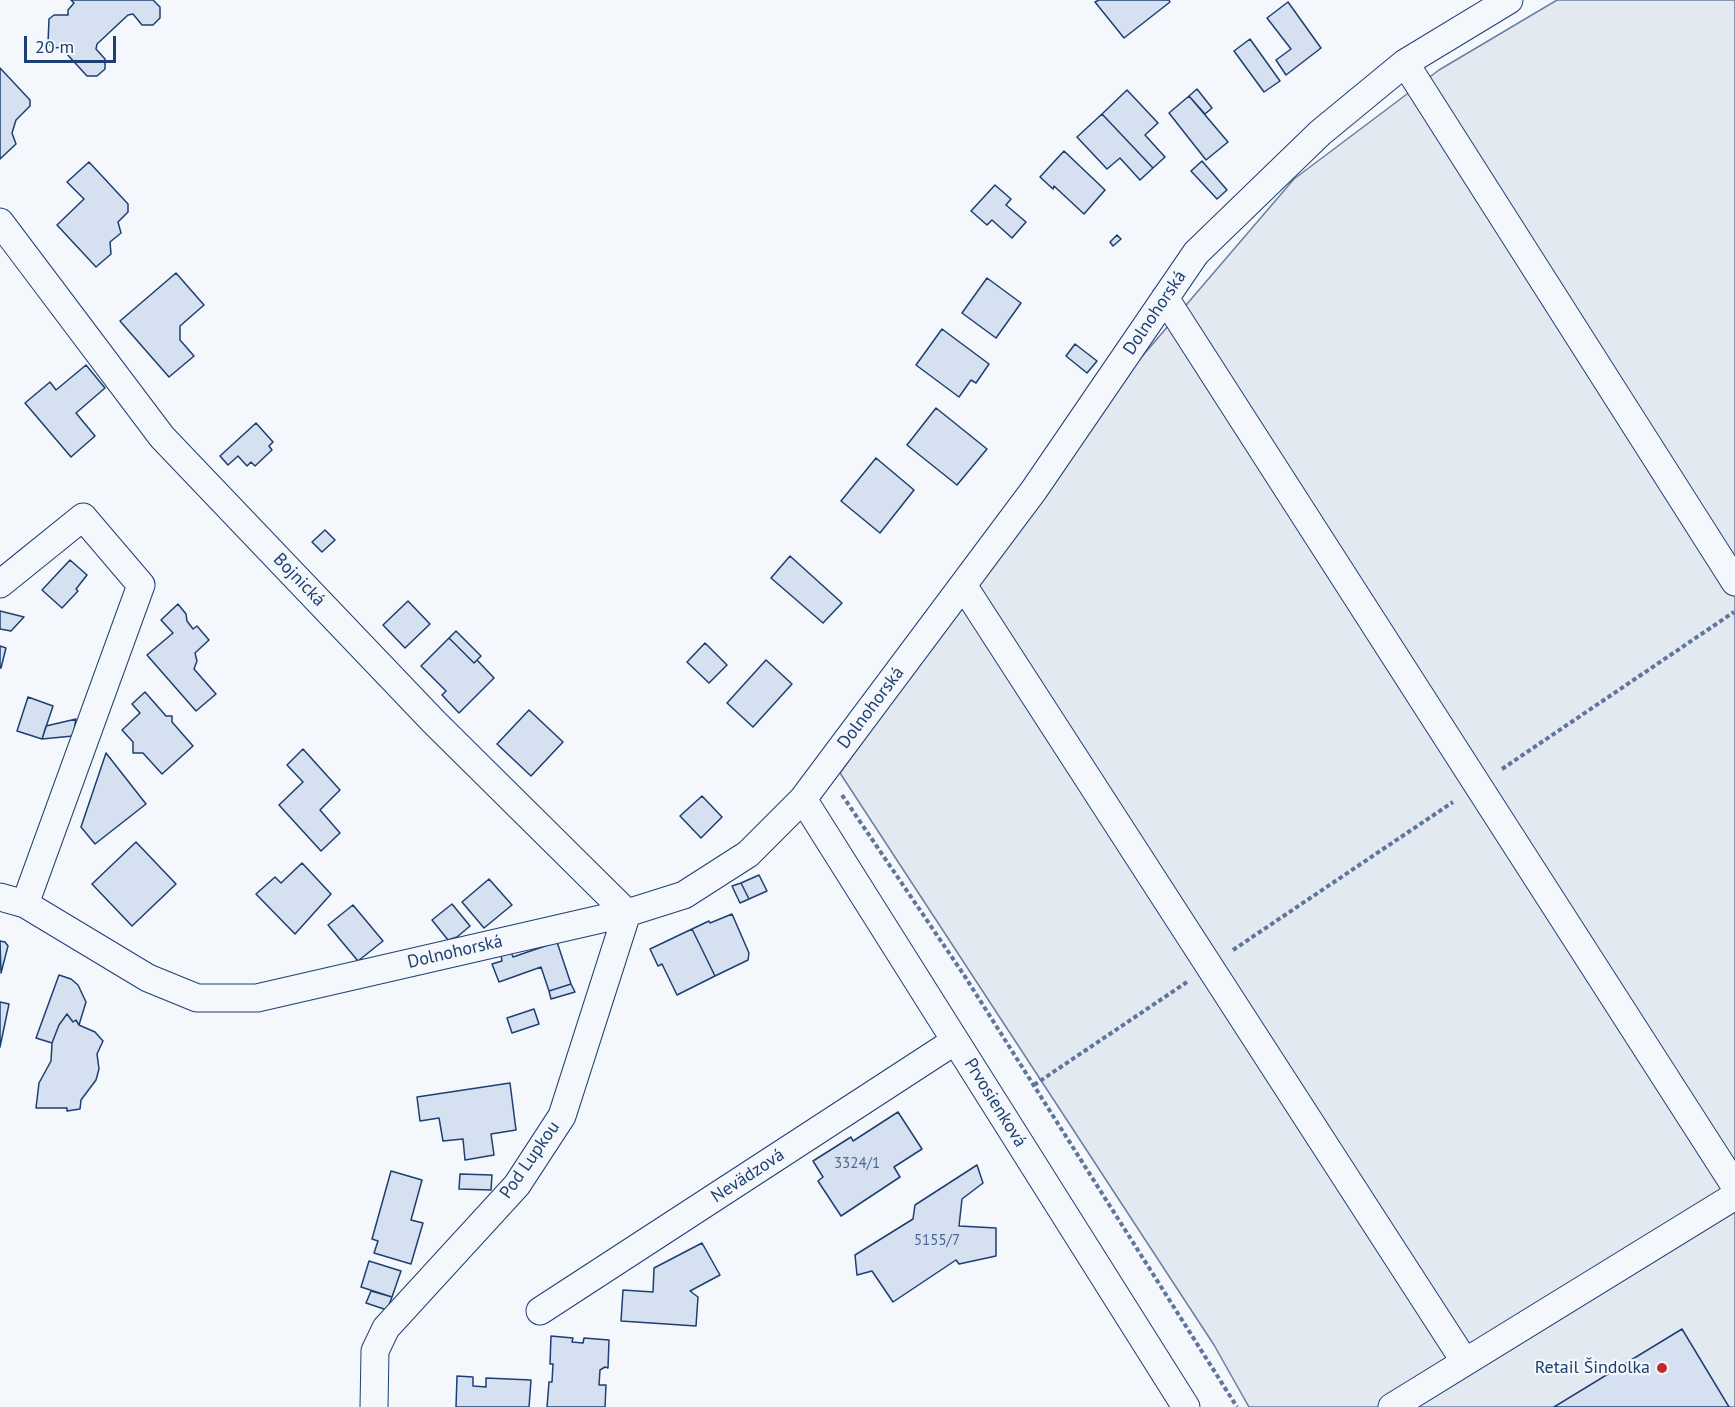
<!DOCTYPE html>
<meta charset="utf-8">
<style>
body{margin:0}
#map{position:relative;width:1735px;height:1407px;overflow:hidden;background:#f4f7fb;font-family:"PT Sans",sans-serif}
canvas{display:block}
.scale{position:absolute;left:24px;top:36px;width:92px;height:27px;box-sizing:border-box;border:3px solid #1d3f73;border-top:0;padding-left:8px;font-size:18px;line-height:21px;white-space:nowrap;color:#1d3f73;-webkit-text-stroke:4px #f4f7fb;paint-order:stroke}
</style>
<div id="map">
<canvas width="1735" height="1407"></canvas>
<div class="scale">20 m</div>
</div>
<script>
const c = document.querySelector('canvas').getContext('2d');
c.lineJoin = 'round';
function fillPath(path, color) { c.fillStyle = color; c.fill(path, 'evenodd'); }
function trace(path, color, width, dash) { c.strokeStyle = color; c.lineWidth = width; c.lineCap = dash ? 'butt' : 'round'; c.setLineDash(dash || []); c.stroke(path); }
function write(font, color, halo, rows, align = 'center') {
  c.font = font + ' "PT Sans",sans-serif'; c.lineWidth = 4.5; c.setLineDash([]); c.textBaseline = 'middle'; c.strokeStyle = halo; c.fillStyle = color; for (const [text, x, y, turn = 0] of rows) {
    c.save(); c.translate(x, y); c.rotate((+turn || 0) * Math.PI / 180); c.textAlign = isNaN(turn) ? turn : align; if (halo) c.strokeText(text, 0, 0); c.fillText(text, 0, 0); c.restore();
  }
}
const green = new Path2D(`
 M1557,0H1735V1407H1249L1214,1345L840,773L1133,367L1294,179L1439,70Z`);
fillPath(green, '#e3e9f0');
trace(green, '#687fa3', 1.5);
const building = new Path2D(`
 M71,0H153L160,7V18L153,25H142L133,14L128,15L97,44L96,49L105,59V69L97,76H87L66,53V47L53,48L48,43L49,19L54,15H68V10L74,3Z
 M1099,0H1169L1170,2L1124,38L1095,2Z
 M1288,2L1321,48L1286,75L1276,60L1291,49L1267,18Z
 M1250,39L1280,81L1264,92L1234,51Z
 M0,68L30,100V106L16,120L12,133L16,144L0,159Z
 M1197,89L1212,108L1205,114L1189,96Z
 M1127,90L1158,123L1145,135L1165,157L1153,168L1102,114Z
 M1189,96L1228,142L1206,160L1169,113Z
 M1102,114L1153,168L1140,180L1120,158L1107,169L1077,137Z
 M1064,151L1105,190L1084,214L1054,186L1053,189L1040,177Z
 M1202,161L1227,190L1217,199L1191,171Z
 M89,162L128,204V212L118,222L121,233L110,242L111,254L96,267L57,225L84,199L67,182Z
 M995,185L1011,199L1006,205L1026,222L1012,238L992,220L987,225L971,211Z
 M1117,235L1121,239L1113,246L1110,242Z
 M176,273L204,305L180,326V340L194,356L169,377L120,321Z
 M987,278L1021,303L996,338L962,313Z
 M942,329L989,364L976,383L971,380L959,397L916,365Z
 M1075,344L1097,361L1087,373L1066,356Z
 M86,365L105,388L76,413L95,436L71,457L25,403L50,382L56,390Z
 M936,408L987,449L957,485L907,445Z
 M256,423L273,442L269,446L272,450L255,466L251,462L247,466L238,456L228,465L220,456Z
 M876,458L914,490L880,533L841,501Z
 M325,530L335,540L322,552L312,542Z
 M790,556L842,603L823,623L771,578Z
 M70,560L87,575L76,589L78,591L62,608L42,590Z
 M408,601L430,624L405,648L383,625Z
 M178,604L186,614L187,621L193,629L197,626L209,640L195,653L197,661L194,669L216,694L196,711L147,655L173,633L161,620Z
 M0,611L24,617L11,631L0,629Z
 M456,631L481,656L474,663L449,638Z
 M449,638L474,663L477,660L494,678L459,713L442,695L446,691L421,666Z
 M705,643L727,665L709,683L687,662Z
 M0,646L6,648L1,668H0Z
 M766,660L792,684L753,727L727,703Z
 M145,692L166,716H172V722L193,746L162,774L143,753H133V742L122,730L140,713L132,704Z
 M28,697L53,706L42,739L17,731Z
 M529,710L563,742L531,776L497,744Z
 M76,719L73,736L42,739L46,726Z
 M303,749L340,790L320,810L340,833L321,851L279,805L303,782L287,765Z
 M106,753L146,804L95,844L81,827Z
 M702,796L722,817L701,838L680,816Z
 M136,842L176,884L132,926L92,884Z
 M302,863L331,894L295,934L256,894L275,877L281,883Z
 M759,875L767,891L749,899L741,883Z
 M489,879L512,905L484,928L462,902Z
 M741,883L749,899L740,903L732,886Z
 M452,904L470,926L457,937L448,940L432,920Z
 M353,905L383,941L358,961L328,925Z
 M732,914L749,953L748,960L715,976L692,929L709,921L710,923Z
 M692,929L715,976L677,995L662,964L658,966L650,949Z
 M0,941L5,942L8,946L1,973Z
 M557,942L571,984L549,991L541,967L499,982L492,964L502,961L501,955L511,952L513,957Z
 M59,975L71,979L78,985L86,1002L79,1025L76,1020L73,1022L67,1014L59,1025L52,1043L36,1038Z
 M571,984L575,992L551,999L549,991Z
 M0,1002L9,1004L0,1047Z
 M534,1009L539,1024L512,1033L507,1018Z
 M67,1014L73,1022L76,1020L79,1025L95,1032L103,1041L97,1054L99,1069L96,1080L81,1100L80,1109L67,1111V1108H36L39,1083L51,1061L52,1043L59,1025Z
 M510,1083L516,1130L491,1134L494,1155L465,1160L463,1139L443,1141L439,1118L420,1121L417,1097Z
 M898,1112L922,1149L894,1167L900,1177L841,1216L818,1181L823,1177L813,1161L851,1137L853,1141Z
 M977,1165L983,1183L962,1199L959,1226L996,1228V1256L959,1264L956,1260L893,1302L872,1271L857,1275L855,1255L913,1219L915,1205Z
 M391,1171L422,1180L411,1220L423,1223L411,1264L374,1253L378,1241L372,1239Z
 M460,1174L492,1175L491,1190L459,1189Z
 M702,1243L720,1275L690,1291L698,1297L696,1326L621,1321L623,1290L653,1292L654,1268Z
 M369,1261L401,1271L392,1297L361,1287Z
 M371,1291L392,1297L387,1310L366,1303Z
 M1682,1329L1729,1407H1554Z
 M551,1336L573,1338L572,1342L583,1343L584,1338L609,1340L608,1368L605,1367L600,1370L599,1385H606L605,1407H547L549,1382H552L553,1364H550Z
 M457,1376L473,1377V1386L486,1387V1378L531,1380L529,1407H456Z`);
fillPath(building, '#d5e0f0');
trace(building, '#1d3f73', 1.5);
const minor = new Path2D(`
 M1405,63L1735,582
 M0,222L162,437L434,722L627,913L562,1116L517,1185L386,1328L375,1351L374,1407
 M1165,298L1735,1186
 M0,584L83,517L141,585L25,904
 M963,585L1465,1362
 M803,799L1186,1407
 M0,897L25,904L148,978L197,998H257L627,913L684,895L748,854L803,799L1034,490L1196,253L1320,133L1405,63L1509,0
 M540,1311L955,1041
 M1392,1407L1735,1196`);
trace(minor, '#1d3f73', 29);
trace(new Path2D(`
 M1502,769L1734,612
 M842,795L964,975L1237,1407
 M1233,950L1453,802
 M1034,1085L1187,982`), '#5e769c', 4, [4.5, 3]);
trace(minor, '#f4f7fb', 27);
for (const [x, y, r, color] of [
 [1662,1368,6,"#c62828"]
]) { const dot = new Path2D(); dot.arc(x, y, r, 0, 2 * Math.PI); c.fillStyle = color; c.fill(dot); trace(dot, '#f4f7fb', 2); }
write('15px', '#4b6792', null, [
 ["3324/1",857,1164],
 ["5155/7",937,1241]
]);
write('18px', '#1d3f73', '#f4f7fb', [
 ["Dolnohorská",1155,313,-56],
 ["Bojnická",299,580,46],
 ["Dolnohorská",871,708,-53],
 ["Dolnohorská",455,952,-13],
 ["Prvosienková",995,1103,58],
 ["Pod Lupkou",530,1160,-55],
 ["Nevädzová",748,1176,-33]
]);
write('18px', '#1d3f73', '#f4f7fb', [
 ["Retail Šindolka",1650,1368]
], 'right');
</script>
